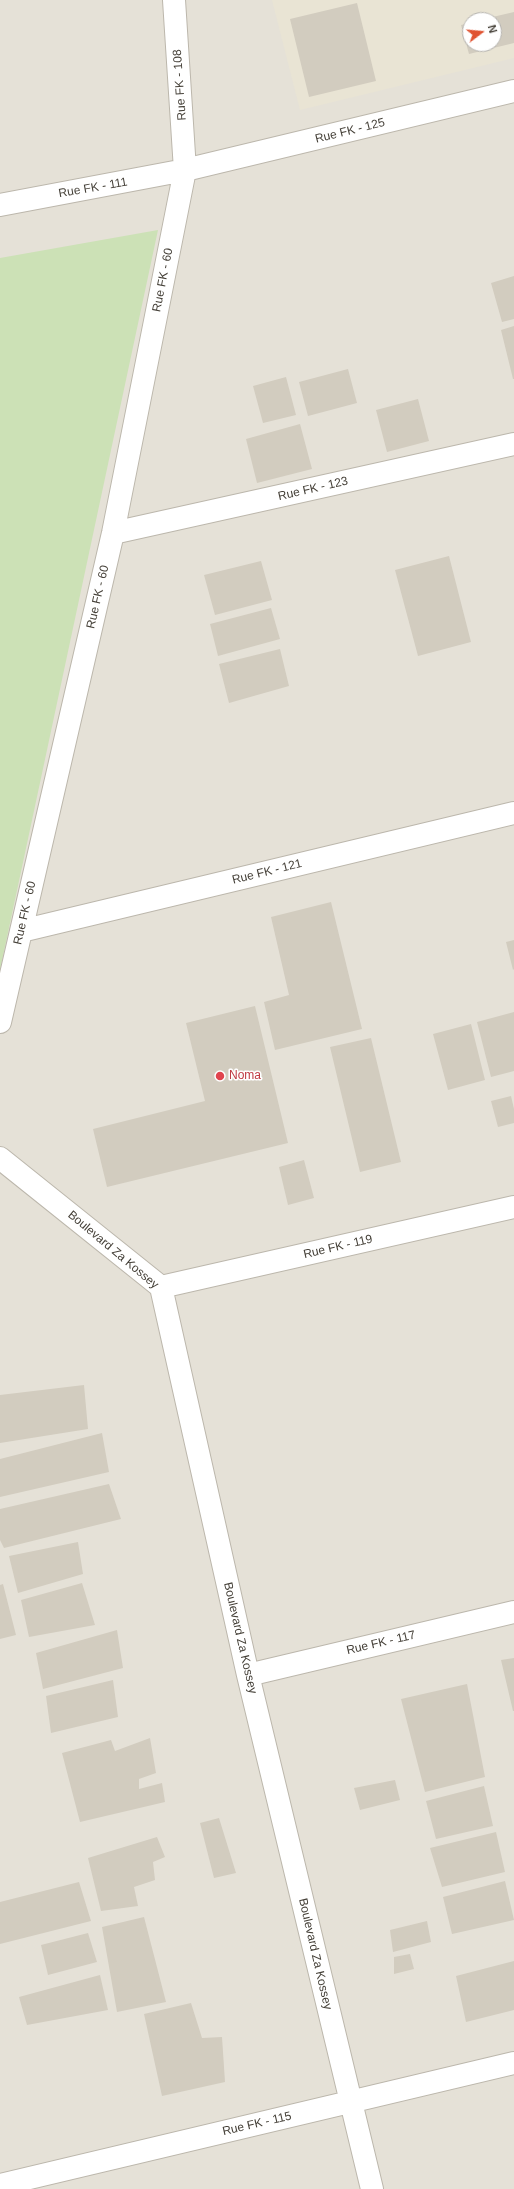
<!DOCTYPE html>
<style>
body{margin:0}
#map{position:relative;width:514px;height:2189px;overflow:hidden;background:#f2f0e8;font-family:Arial,sans-serif}
canvas{display:block}
.north{position:absolute;left:462px;top:12px;width:40px;height:40px;box-sizing:border-box;background:#fff;border:1px solid #b5b3af;border-radius:50%;rotate:74deg;font-size:11px;font-weight:700;line-height:16px;text-align:center;color:#454038}
.north::after{content:'';display:block;margin:auto;width:14px;height:18px;background:#e05331;clip-path:polygon(50% 0,100% 100%,50% 72%,0 100%)}
</style>
<div id="map">
<canvas width="514" height="2189"></canvas>
<div class="north">N</div>
</div>
<script>
const c = document.querySelector('canvas').getContext('2d');
c.lineJoin = 'round';
function fillPath(path, color) { c.fillStyle = color; c.fill(path, 'evenodd'); }
function trace(path, color, width, dash) { c.strokeStyle = color; c.lineWidth = width; c.lineCap = dash ? 'butt' : 'round'; c.setLineDash(dash || []); c.stroke(path); }
function write(font, color, halo, rows, align = 'center') {
  c.font = font + ' Arial,sans-serif'; c.lineWidth = 3; c.setLineDash([]); c.textBaseline = 'middle'; c.strokeStyle = halo; c.fillStyle = color; for (const [text, x, y, turn = 0] of rows) {
    c.save(); c.translate(x, y); c.rotate((+turn || 0) * Math.PI / 180); c.textAlign = isNaN(turn) ? turn : align; if (halo) c.strokeText(text, 0, 0); c.fillText(text, 0, 0); c.restore();
  }
}
fillPath(new Path2D(`
 M0,0H514V2189H0ZM470,20H494V44H470Z`), '#e5e1d7');
fillPath(new Path2D(`
 M272,0H514V58L300,110ZM470,20H494V44H470Z`), '#e9e4d4');
fillPath(new Path2D(`
 M158,230L0,970V258Z`), '#cce1b6');
fillPath(new Path2D(`
 M357,3L376,81L309,97L290,19Z
 M514,12V43L469,54L461,25L470,23V44H494V20L484,19Z
 M514,276V319L502,322L491,283Z
 M514,326V379H513L501,330Z
 M348,369L357,403L308,416L299,382Z
 M286,377L296,415L263,423L253,386Z
 M418,399L429,441L387,452L376,410Z
 M300,424L312,469L257,483L246,439Z
 M449,556L471,642L418,656L395,570Z
 M261,561L272,600L215,615L204,575Z
 M271,608L280,639L218,656L210,624Z
 M280,649L289,686L229,703L219,664Z
 M331,902L362,1029L275,1050L264,1002L289,995L271,917Z
 M514,940V969L513,970L506,942Z
 M255,1006L288,1143L107,1187L93,1129L205,1101L186,1023Z
 M514,1012V1071L491,1077L477,1022Z
 M471,1024L485,1080L448,1090L433,1034Z
 M371,1038L401,1162L360,1172L330,1047Z
 M511,1096L514,1109V1123L498,1127L491,1101Z
 M304,1160L314,1198L288,1205L279,1167Z
 M84,1385L88,1429L0,1443V1395Z
 M102,1433L109,1472L0,1497V1459Z
 M109,1484L121,1519L4,1548L0,1540V1509Z
 M78,1542L83,1574L18,1593L9,1556Z
 M82,1583L95,1625L29,1637L21,1600Z
 M3,1584L16,1635L0,1639V1585Z
 M117,1630L123,1668L43,1689L36,1653Z
 M514,1658V1711H513L501,1660Z
 M113,1680L118,1717L51,1733L46,1696Z
 M467,1684L485,1777L425,1792L401,1699Z
 M150,1738L156,1773L139,1779V1789L162,1783L165,1802L80,1822L62,1753L111,1740L115,1751Z
 M395,1780L400,1800L360,1810L354,1788Z
 M484,1786L493,1826L436,1839L426,1801Z
 M219,1818L236,1873L214,1878L200,1823Z
 M496,1832L505,1872L442,1887L430,1848Z
 M157,1837L165,1857L153,1862L155,1880L134,1887L138,1906L101,1911L88,1858Z
 M505,1881L514,1920L452,1934L443,1897Z
 M79,1882L91,1921L0,1944V1902Z
 M144,1917L166,2002L117,2012L102,1927Z
 M427,1921L431,1942L393,1952L390,1930Z
 M88,1933L97,1962L48,1975L41,1945Z
 M410,1954L414,1969L394,1974V1957Z
 M514,1961V2010L466,2022L456,1976Z
 M100,1975L108,2010L27,2025L19,1997Z
 M191,2003L202,2038L222,2037L225,2082L162,2096L144,2014Z`), '#d2ccbf');
const minor = new Path2D(`
 M0,205L185,170L514,91
 M113,533L514,444
 M21,931L514,813
 M0,1022L113,533L185,170L174,0
 M0,1158L161,1287L248,1675L372,2189
 M161,1287L514,1207
 M248,1675L514,1612
 M0,2185L514,2063`);
trace(minor, '#bcb7ac', 24);
trace(minor, '#fff', 22);
for (const [x, y, r, color] of [
 [220,1076,5,"#e0444e"]
]) { const dot = new Path2D(); dot.arc(x, y, r, 0, 2 * Math.PI); c.fillStyle = color; c.fill(dot); trace(dot, '#fff', 1.5); }
write('12px', '#454038', '#fff', [
 ["Rue FK - 108",180,85,-94],
 ["Rue FK - 125",350,131,-14],
 ["Rue FK - 111",93,188,-10],
 ["Rue FK - 60",163,280,-79],
 ["Rue FK - 123",313,489,-13],
 ["Rue FK - 60",98,597,-77],
 ["Rue FK - 121",267,872,-14],
 ["Rue FK - 60",25,913,-77],
 ["Rue FK - 119",338,1247,-13],
 ["Boulevard Za Kossey",113,1250,40],
 ["Boulevard Za Kossey",240,1638,77],
 ["Rue FK - 117",381,1643,-13],
 ["Boulevard Za Kossey",315,1954,77],
 ["Rue FK - 115",257,2124,-13]
]);
write('12px', '#be3a42', '#fff', [
 ["Noma",229,1076]
], 'left');
</script>
